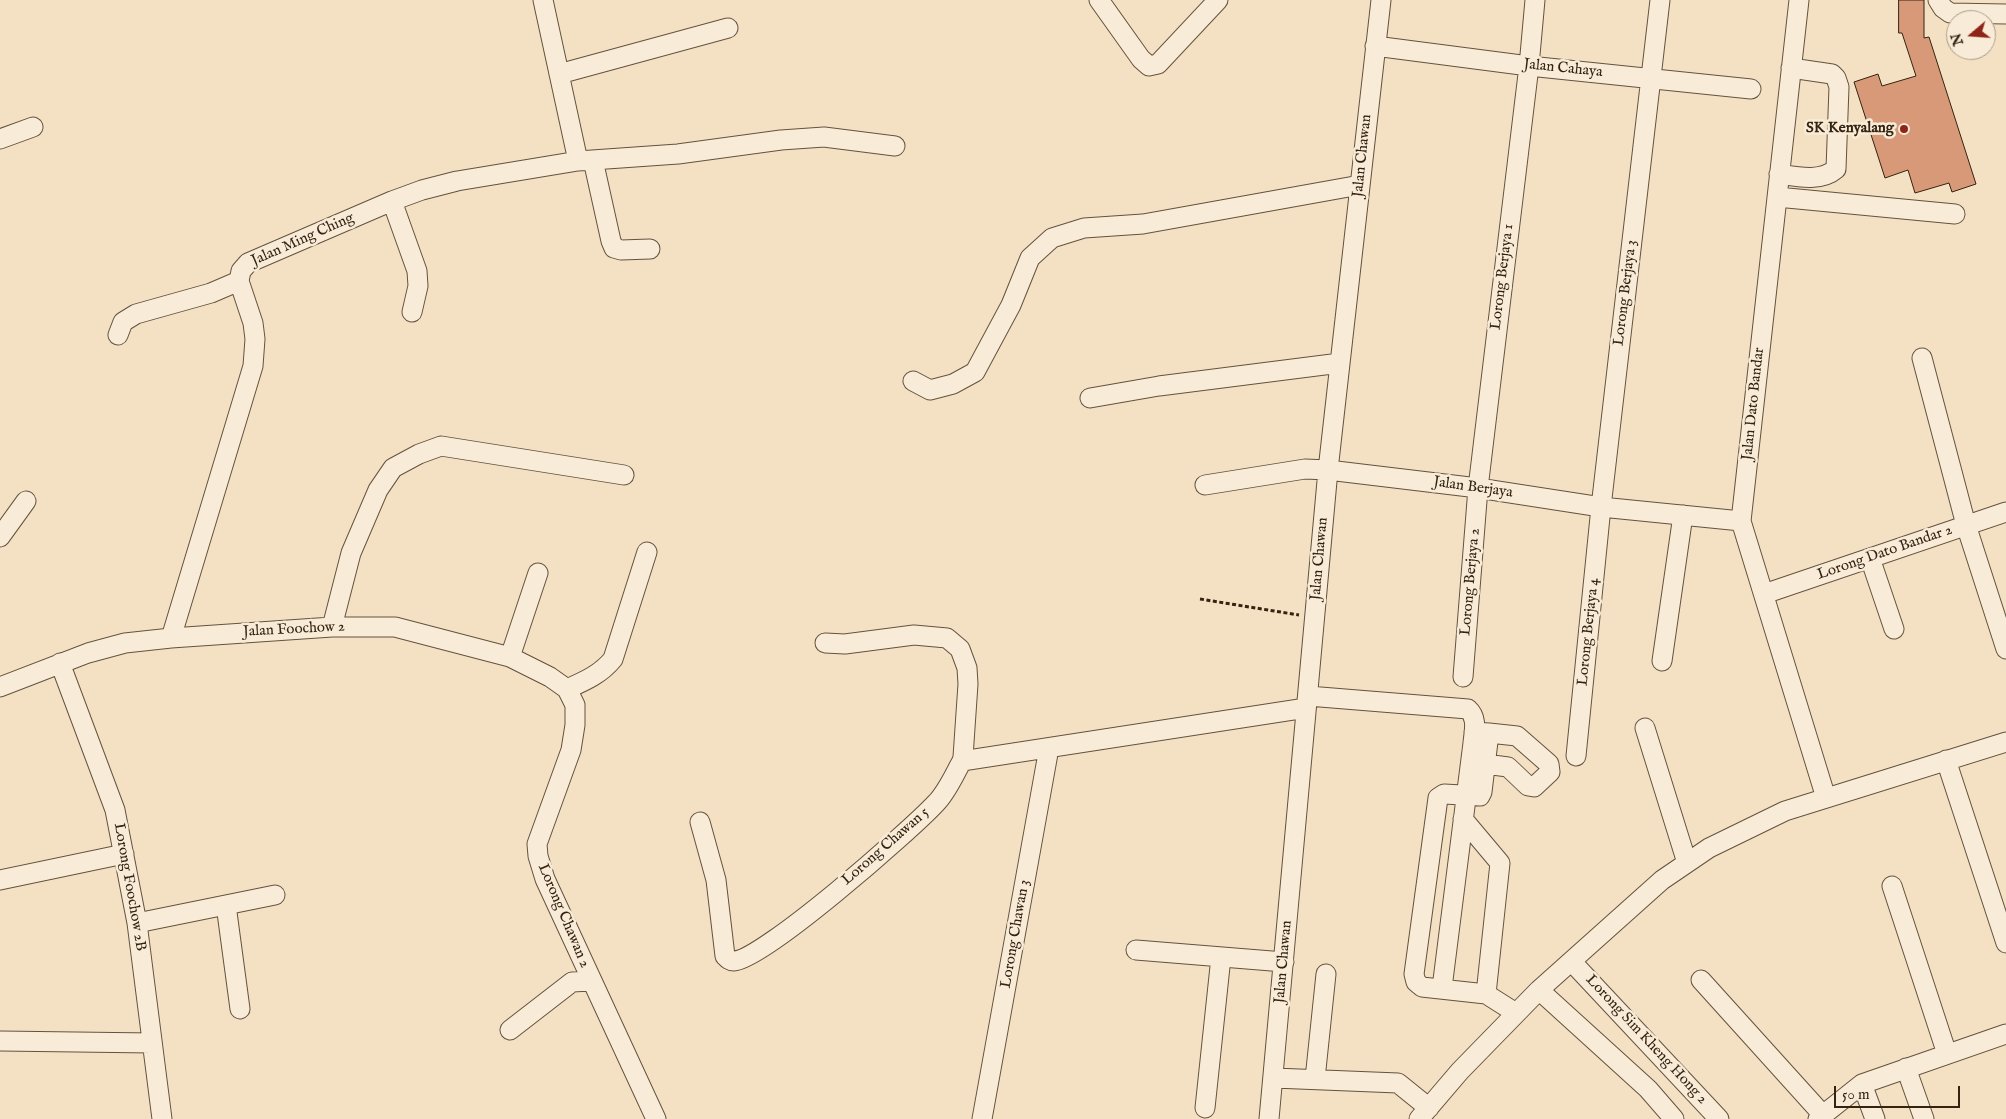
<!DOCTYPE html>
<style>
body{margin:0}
#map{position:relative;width:2006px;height:1119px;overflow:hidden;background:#f4e1c3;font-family:"IM FELL English",serif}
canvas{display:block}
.north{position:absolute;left:1946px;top:10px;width:50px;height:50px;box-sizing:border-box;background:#f8ecd8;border:1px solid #aa9c88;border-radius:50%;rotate:252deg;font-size:14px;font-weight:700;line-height:20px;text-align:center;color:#342311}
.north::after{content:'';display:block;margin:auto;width:18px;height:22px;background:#8f2418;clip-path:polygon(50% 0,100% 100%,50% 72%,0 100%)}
.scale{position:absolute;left:1834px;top:1086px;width:126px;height:22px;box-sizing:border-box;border:2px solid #342311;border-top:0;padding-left:6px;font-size:15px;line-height:18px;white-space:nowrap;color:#342311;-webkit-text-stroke:4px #f8ecd8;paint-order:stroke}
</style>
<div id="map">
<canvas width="2006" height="1119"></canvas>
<div class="north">N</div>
<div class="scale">50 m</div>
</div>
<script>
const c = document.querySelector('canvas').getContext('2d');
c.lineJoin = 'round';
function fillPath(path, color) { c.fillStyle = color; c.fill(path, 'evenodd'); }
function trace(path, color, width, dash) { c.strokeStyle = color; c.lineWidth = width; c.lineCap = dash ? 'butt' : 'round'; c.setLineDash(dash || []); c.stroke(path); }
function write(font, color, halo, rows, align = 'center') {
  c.font = font + ' "IM FELL English",serif'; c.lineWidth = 5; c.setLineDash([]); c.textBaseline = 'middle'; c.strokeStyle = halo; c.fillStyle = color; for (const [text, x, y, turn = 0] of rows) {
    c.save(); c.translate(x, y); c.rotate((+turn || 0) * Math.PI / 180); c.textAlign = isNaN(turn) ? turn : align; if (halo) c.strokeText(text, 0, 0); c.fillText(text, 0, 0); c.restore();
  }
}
const building = new Path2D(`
 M1899,0H1924V38L1929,37L1976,184L1952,192L1949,183L1915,193L1908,170L1885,178L1854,82L1878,74L1882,86L1916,76L1902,33H1899Z`);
fillPath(building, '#d89979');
trace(building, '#342311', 1);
const minor = new Path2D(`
 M1099,0L1141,59L1149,66L1158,64L1218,0
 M1799,0L1741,521L1826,798
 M1938,0L1943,8L1950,13L2006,14
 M1375,46L1529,66L1751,89
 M559,74L728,28
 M0,139L33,127
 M593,160L611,241L614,248L621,250L650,249
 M578,161L678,154L781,140L824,137L895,146
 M1779,174C1798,177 1821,182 1836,169L1839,87L1836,78L1832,74L1791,68
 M1777,197L1955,214
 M392,201L417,271L418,286L412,312
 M118,335L123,322L136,314L211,293L239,281
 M1922,358L1966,525L2006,649
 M913,381L930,390L953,384L975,372L1011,305L1030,258L1052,238L1084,228L1143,224L1360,185
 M1090,398L1159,386L1340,363
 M1205,485L1305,469L1328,470L1478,488L1601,507L1741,521
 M0,537L26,501
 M1870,558L1894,629
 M1764,594L2006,512
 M332,627L351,553L378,490L393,468L419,454L441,446L624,475
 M171,638L253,366L255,339L253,323L239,281L241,271L248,263L392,201L422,190L457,181L578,161L543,0
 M510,657L538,573
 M1662,661L1683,515
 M60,663L115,810L137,923L162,1119
 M1463,677L1478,488L1529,66L1535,0
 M0,687L88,653L125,643L171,638L332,627H395L510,657L550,677L567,689L575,705V725L571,750L537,844L538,856L545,879L656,1119
 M567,689C585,681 601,674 613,659L647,552
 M1308,696L1468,709C1478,718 1474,731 1473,743L1442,988
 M1645,728L1687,863
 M1474,732L1489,733L1482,792L1480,796L1444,794L1438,798L1414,974L1416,982L1422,987L1486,994L1516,1013
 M1576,756L1601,507L1660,0
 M1946,760L2006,943
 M962,761L1306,708
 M1485,764L1508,767L1528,786L1534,787L1550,772L1549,764L1517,736L1489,733
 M1463,819L1500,863L1486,994
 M700,822L716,880L725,956C728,959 730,961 734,961C763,960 911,830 936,803C947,792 954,775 962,761L963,757L968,684L967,668L960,649L947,638L914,635L845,644L825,643
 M0,880L124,854
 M1892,886L1947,1054
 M226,905L240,1009
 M137,923L275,895
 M1136,950L1284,962
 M1572,962L1719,1119
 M1701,980L1823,1115
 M1539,990L1648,1089L1674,1119
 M510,1030L572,982L591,981
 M0,1041L152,1043
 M1906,1068L1924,1119
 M1274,1078L1398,1083L1429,1108
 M1315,1079L1326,974
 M1862,1084L1875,1119
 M1205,1108L1221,957
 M982,1119L1049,748
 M1269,1119L1328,470L1381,0
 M1419,1119L1460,1071L1539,990L1662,880L1709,848L1785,811L2006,742
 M1818,1119L1862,1084L2006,1034`);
trace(minor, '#64523e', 21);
trace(new Path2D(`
 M1200,599L1299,615`), '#342311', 3, [4, 2.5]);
trace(minor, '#f8ecd8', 19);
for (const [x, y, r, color] of [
 [1904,129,5,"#8f2418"]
]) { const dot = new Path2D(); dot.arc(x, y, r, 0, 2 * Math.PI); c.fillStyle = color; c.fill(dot); trace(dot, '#f8ecd8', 2); }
write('15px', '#342311', '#f8ecd8', [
 ["Jalan Cahaya",1563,69,6],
 ["Jalan Chawan",1363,156,-84],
 ["Jalan Ming Ching",303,240,-24],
 ["Lorong Berjaya 1",1503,277,-83],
 ["Lorong Berjaya 3",1626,293,-83],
 ["Jalan Dato Bandar",1754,404,-84],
 ["Jalan Berjaya",1473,488,8],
 ["Lorong Dato Bandar 2",1885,553,-19],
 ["Jalan Chawan",1320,559,-85],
 ["Lorong Berjaya 2",1471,582,-85],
 ["Jalan Foochow 2",294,630,-3],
 ["Lorong Berjaya 4",1589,632,-84],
 ["Lorong Chawan 5",886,847,-41],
 ["Lorong Foochow 2B",129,887,80],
 ["Lorong Chawan 2",563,916,67],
 ["Lorong Chawan 3",1016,934,-80],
 ["Jalan Chawan",1284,962,-85],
 ["Lorong Sim Kheng Hong 2",1646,1040,47]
]);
write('bold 15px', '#342311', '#f8ecd8', [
 ["SK Kenyalang",1894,129]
], 'right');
</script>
